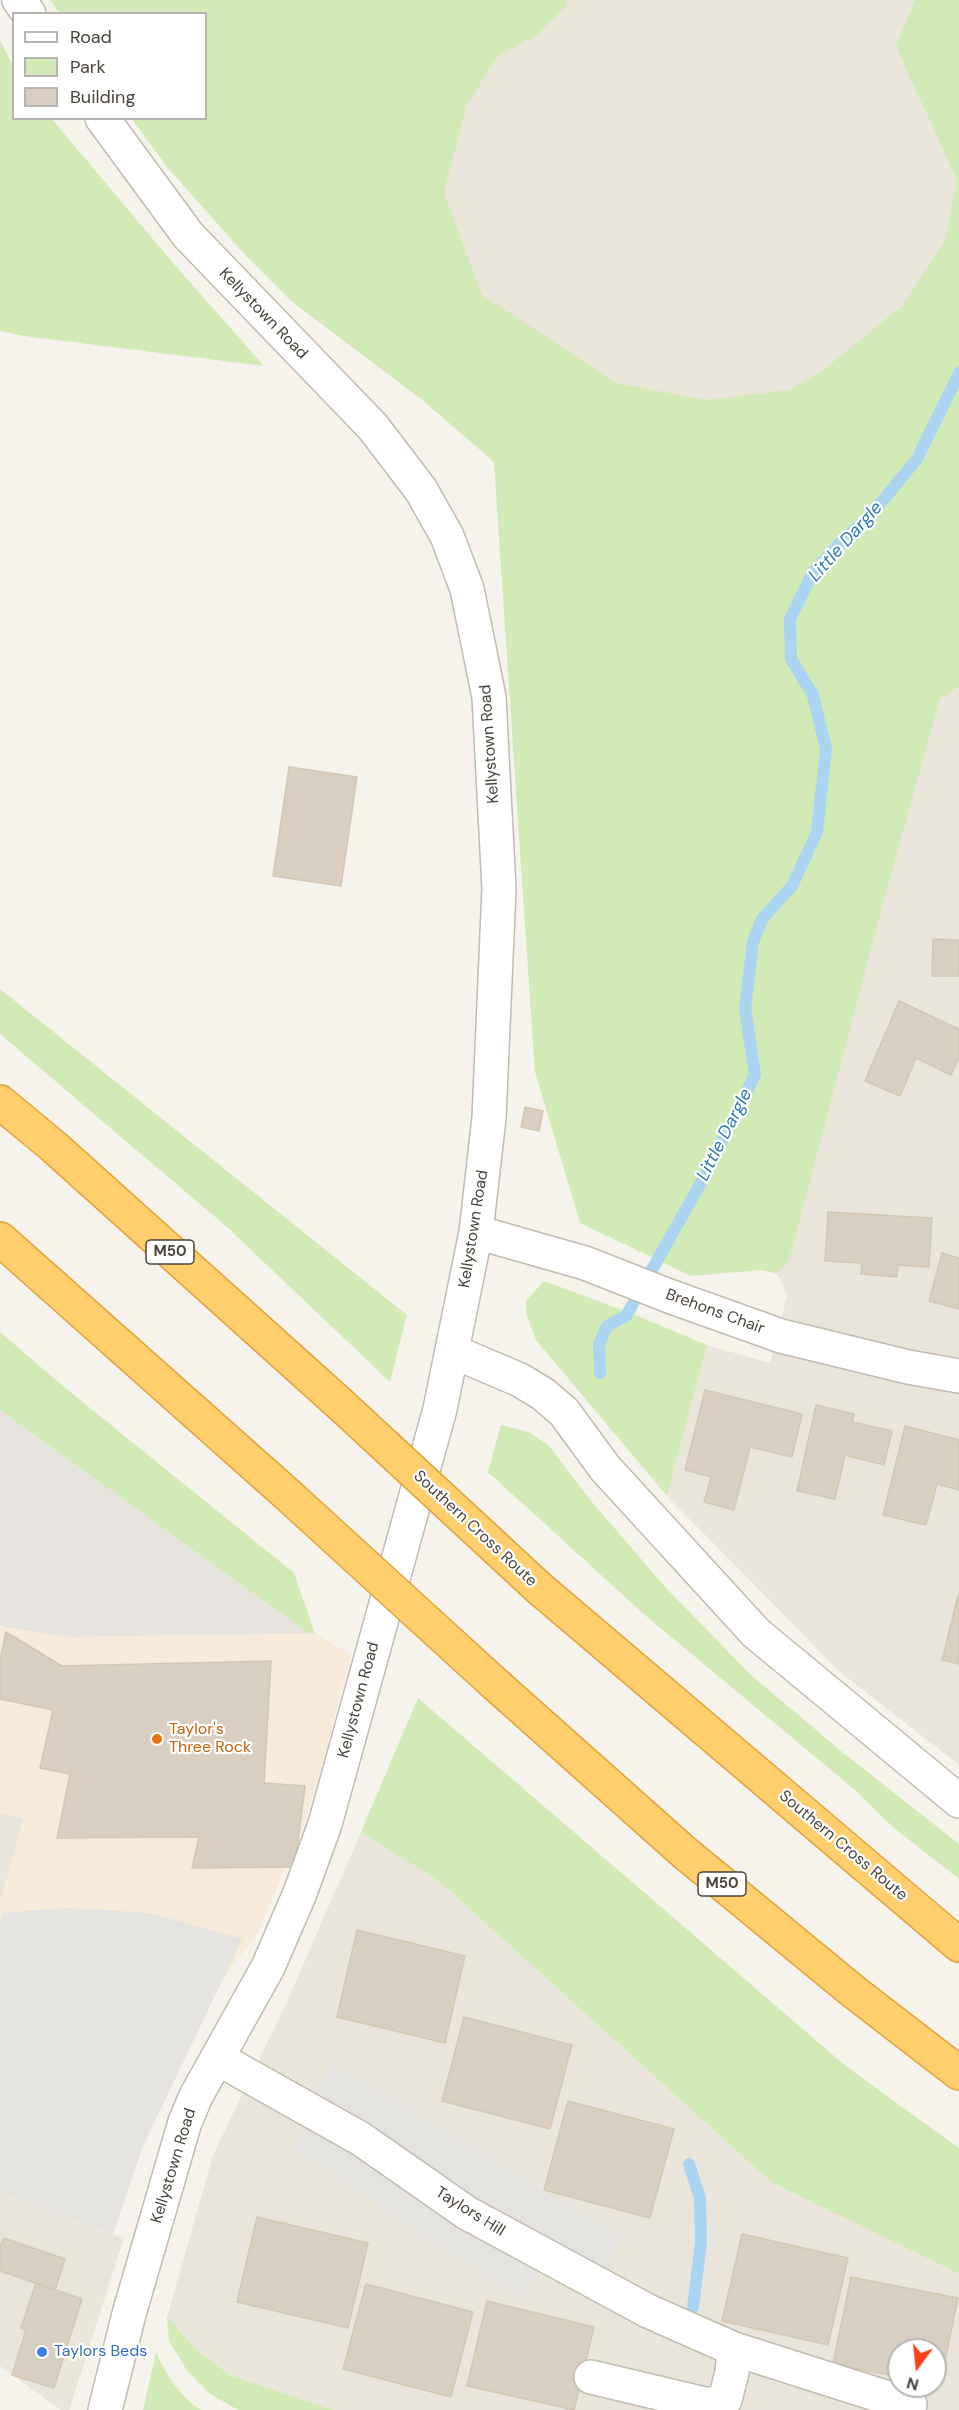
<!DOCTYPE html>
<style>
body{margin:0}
#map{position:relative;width:959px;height:2410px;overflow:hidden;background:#f6f3ec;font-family:"DM Sans",sans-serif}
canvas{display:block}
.legend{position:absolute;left:12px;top:12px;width:195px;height:108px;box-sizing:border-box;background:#fff;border:2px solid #b7b4b0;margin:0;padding:8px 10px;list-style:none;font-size:18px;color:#4b4439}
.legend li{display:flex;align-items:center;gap:12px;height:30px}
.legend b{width:30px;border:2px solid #b7b4b0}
.north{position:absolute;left:887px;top:2338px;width:60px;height:60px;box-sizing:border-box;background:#fff;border:2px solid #b7b4b0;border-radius:50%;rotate:195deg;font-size:16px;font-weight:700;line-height:24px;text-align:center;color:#4b4439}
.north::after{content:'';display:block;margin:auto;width:21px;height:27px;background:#fc3f1d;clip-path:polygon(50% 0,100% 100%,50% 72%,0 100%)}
</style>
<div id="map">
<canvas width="959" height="2410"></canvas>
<ul class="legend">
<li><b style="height:8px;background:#fff"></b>Road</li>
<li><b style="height:16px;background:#d2eab5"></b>Park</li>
<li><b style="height:16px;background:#d8cfc1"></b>Building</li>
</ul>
<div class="north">N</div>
</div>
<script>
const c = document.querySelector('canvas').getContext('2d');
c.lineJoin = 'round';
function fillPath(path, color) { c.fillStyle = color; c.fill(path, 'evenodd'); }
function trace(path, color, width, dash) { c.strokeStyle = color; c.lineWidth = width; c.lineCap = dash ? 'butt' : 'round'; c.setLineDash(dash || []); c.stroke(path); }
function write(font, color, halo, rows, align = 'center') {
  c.font = font + ' "DM Sans",sans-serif'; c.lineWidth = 4.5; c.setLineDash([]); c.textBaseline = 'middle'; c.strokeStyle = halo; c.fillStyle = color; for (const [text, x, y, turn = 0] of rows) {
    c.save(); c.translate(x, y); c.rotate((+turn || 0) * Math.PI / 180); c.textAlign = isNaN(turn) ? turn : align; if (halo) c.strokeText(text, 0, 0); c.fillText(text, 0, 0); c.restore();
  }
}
fillPath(new Path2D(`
 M317,0H959V1765L839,1671L667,1496L707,1345L770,1363L787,1296L781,1280L776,1273L760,1270L593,1116L535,1072L494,462L425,402L291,301L312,125Z
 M0,1812L24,1818L0,1903Z
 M361,1832L440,1882L771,2182L959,2274V2410H332L230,2375L200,2353L167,2317L213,2155L286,2004ZM899,2350H935V2386H899Z
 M0,2193L124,2238L69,2410H61L0,2366Z`), '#eae5da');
fillPath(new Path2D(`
 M0,1626L68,1637L308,1633L315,1634L351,1654L324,1758L304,1825L257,1934L223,1979L143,2146L113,2234L0,2193V1903L24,1818L0,1812Z`), '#f7ead8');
fillPath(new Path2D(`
 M0,1410L308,1633L68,1637L0,1626Z`), '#e6e2dd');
fillPath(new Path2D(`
 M50,0H567L566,6L537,35L498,56L467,104L444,192L482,295L617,383L705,400L789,390L825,369L904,304L945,241L957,180L896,46L915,0H959V686L940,699L883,903L789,1261L776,1273L760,1270L691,1276L580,1223L535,1072L494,462L425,402L291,301L248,258L167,167L132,119L206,118V14L59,13Z
 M0,40L13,66L14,118L52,119L173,263L264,366L24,336L0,331Z
 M0,989L407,1315L390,1382L228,1228L0,1034Z
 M544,1281L633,1314L707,1345L667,1496L536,1340L526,1314V1301Z
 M0,1332L69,1391L294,1573L315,1634L308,1633L0,1410Z
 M501,1425L529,1432L549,1446L592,1502L666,1588L751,1675L841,1751L959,1844V1879L894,1828L855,1790L646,1616L488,1472Z
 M418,1698L847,2067L959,2148V2274L771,2182L440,1882L361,1832Z
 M167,2317L200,2353L230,2375L333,2410H238L210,2394L188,2372L169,2341Z
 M156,2352C164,2372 182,2399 201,2410H143Z`), '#d2eab5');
fillPath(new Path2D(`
 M69,1908L150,1913L242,1939L143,2146L113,2234L0,2193V1922L3,1913Z
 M334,2063L622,2236L606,2270L555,2243L524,2299L426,2238L293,2148L308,2125L298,2118Z`), '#e5e3e0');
trace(new Path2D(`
 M600,1373L599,1344L607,1326L626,1316L704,1177L755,1075L745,1008L753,942L762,919L792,886L817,832L826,749L813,695L791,659L790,619L813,572L841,542L870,516L917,459L959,373
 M689,2164L700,2198L701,2242L693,2307`), '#a9d4f2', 12);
const building = new Path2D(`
 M289,767L357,777L341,886L273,876Z
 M933,939L959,940V976H932Z
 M899,1001L959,1029V1058L951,1075L916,1058L900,1096L865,1081Z
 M525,1107L543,1111L539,1131L521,1127Z
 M828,1212L932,1218L929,1267L898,1265L897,1277L861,1274L862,1263L825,1261Z
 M942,1253L959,1258V1309L929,1301Z
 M705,1390L802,1414L792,1457L750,1447L734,1510L704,1502L711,1477L685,1470Z
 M816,1405L854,1414L852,1422L892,1431L884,1465L845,1455L835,1499L797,1491Z
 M905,1426L959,1440V1490L937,1484L926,1525L883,1515Z
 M959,1592V1664L942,1660Z
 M6,1632L62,1666L271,1661L264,1783L305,1786L295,1867L192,1868L199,1837L57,1838L70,1774L40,1768L53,1710L0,1699V1660Z
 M357,1930L465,1956L445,2043L337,2017Z
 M464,2017L572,2045L550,2129L442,2101Z
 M568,2101L674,2129L650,2218L544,2190Z
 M257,2217L368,2243L348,2328L237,2302Z
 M742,2234L848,2258L828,2345L722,2321Z
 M4,2238L65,2259L55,2290L0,2271V2246Z
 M851,2277L958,2298L940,2385L935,2384V2350H899V2377L833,2364Z
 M36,2283L82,2299L54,2388L12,2375L26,2330L21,2328Z
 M366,2284L473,2312L451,2397L343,2369Z
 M487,2301L594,2327L574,2410L467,2386Z`);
fillPath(building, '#d8cfc1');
trace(building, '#d3c7b4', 1.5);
const minor = new Path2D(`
 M19,0L29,14
 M102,118L188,235L373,427L421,490L447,536L467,589L489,697L499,889L489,1118L476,1232L440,1409L325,1824L300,1893L268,1967L196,2096L185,2122L129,2314L105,2410
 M476,1232L585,1263L669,1296L781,1336L908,1367L959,1376
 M452,1351L520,1380L543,1394L564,1412L605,1468L756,1633L959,1801
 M217,2058L361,2139L467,2213L648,2311L734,2349L910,2405
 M591,2377L709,2405L725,2400L732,2372L734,2349`);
const highway = new Path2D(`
 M0,1102L53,1146L339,1403
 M0,1239L288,1495
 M539,1588L959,1945
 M494,1683L685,1853L854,1992L959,2073`);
trace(minor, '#c2bbae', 36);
trace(highway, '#e0a43c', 36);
trace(minor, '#fff', 33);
trace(highway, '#ffcf6e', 33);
const highwayBridge = new Path2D(`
 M339,1403L539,1588
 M288,1495L494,1683`);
trace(highwayBridge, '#e0a43c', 36, []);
trace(highwayBridge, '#ffcf6e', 33);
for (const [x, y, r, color] of [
 [157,1739,6,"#e8710a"],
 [42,2352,6,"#3f7fe0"]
]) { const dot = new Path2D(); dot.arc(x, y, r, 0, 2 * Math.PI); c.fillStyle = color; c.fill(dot); trace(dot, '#fff', 2); }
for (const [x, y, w] of [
 [170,1252,48],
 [722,1884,48]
]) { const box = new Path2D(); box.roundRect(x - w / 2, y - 12, w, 24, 4.5); c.fillStyle = '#fff'; c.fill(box); trace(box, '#4b4439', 1.5); }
write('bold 15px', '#4b4439', null, [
 ["M50",170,1252],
 ["M50",722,1884]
]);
write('16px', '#4b4439', '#fff', [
 ["Kellystown Road",263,314,46],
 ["Kellystown Road",490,744,-94],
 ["Kellystown Road",474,1229,-81],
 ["Brehons Chair",715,1312,20],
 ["Southern Cross Route",475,1529,43],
 ["Kellystown Road",359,1700,-75],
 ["Southern Cross Route",843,1846,40],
 ["Kellystown Road",174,2166,-73],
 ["Taylors Hill",470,2212,32]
]);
write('16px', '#c56008', '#fff', [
 ["Taylor's",169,1730],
 ["Three Rock",169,1748]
], 'left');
write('16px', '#366cbe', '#fff', [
 ["Taylors Beds",54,2352]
], 'left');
write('italic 18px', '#2e7ab2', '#fff', [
 ["Little Dargle",846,542,-48],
 ["Little Dargle",725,1135,-63]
]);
</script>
